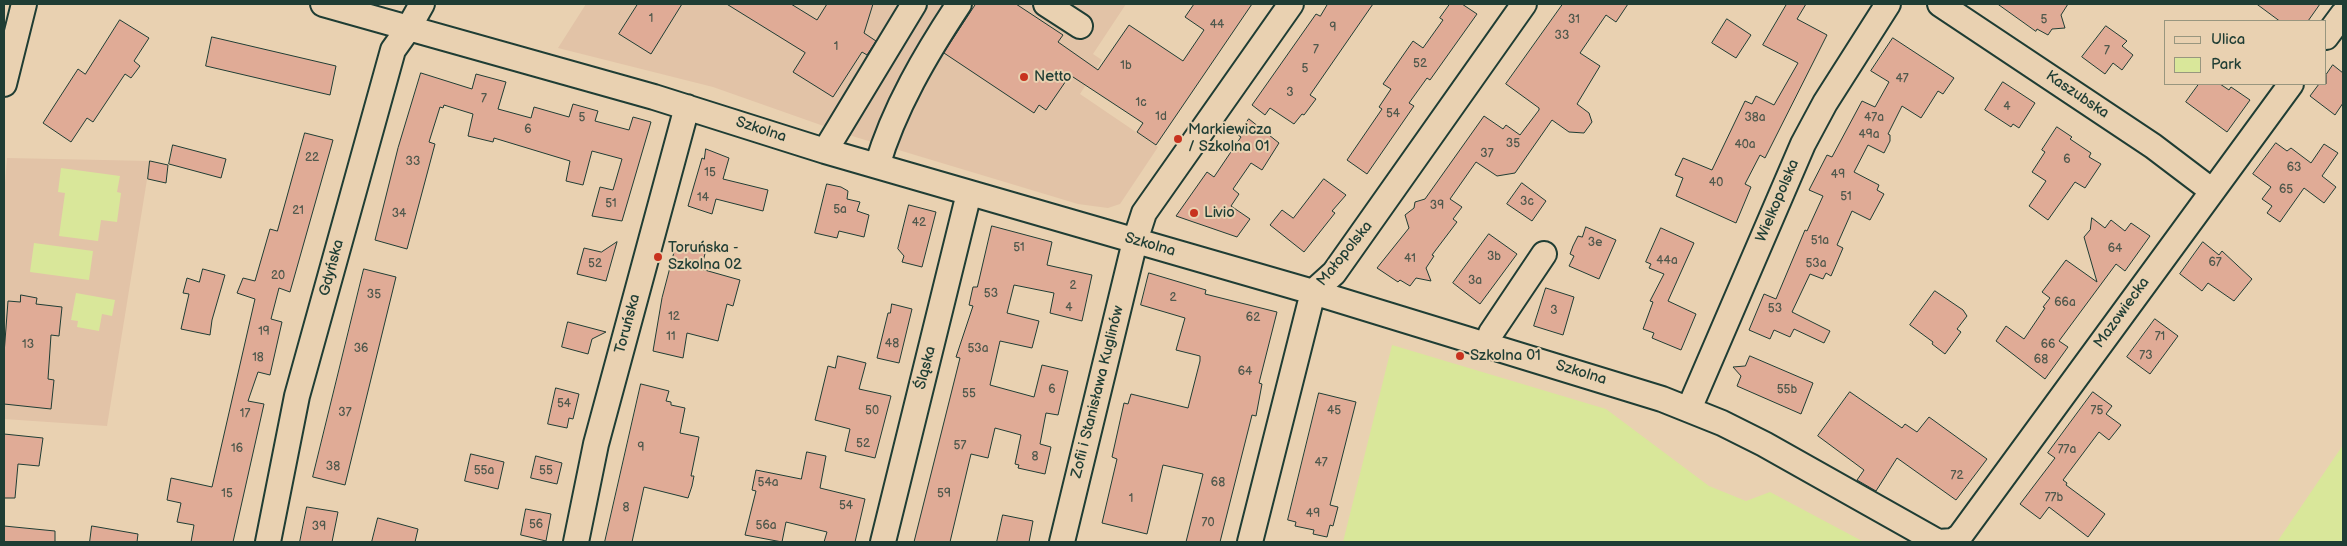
<!DOCTYPE html>
<meta charset="utf-8">
<style>
body{margin:0}
#map{position:relative;width:2347px;height:546px;overflow:hidden;background:#e9d1b1;font-family:"Balsamiq Sans",sans-serif}
canvas{display:block}
.frame{position:absolute;inset:0;border:5px solid #1f3d34;pointer-events:none}
.legend{position:absolute;left:2164px;top:20px;width:162px;height:65px;box-sizing:border-box;background:#e9d1b1;border:1px solid #98967f;margin:0;padding:6px 9px;list-style:none;font-size:15px;color:#1f3d34}
.legend li{display:flex;align-items:center;gap:10px;height:25px}
.legend b{width:25px;border:1px solid #98967f}
</style>
<div id="map">
<canvas width="2347" height="546"></canvas>
<div class="frame"></div>
<ul class="legend">
<li><b style="height:6px;background:#e9d1b1"></b>Ulica</li>
<li><b style="height:14px;background:#d9e79a"></b>Park</li>
</ul>
</div>
<script>
const c = document.querySelector('canvas').getContext('2d');
c.lineJoin = 'round';
function fillPath(path, color) { c.fillStyle = color; c.fill(path, 'evenodd'); }
function trace(path, color, width, dash) { c.strokeStyle = color; c.lineWidth = width; c.lineCap = dash ? 'butt' : 'round'; c.setLineDash(dash || []); c.stroke(path); }
function write(font, color, halo, rows, align = 'center') {
  c.font = font + ' "Balsamiq Sans",sans-serif'; c.lineWidth = 4; c.setLineDash([]); c.textBaseline = 'middle'; c.strokeStyle = halo; c.fillStyle = color; for (const [text, x, y, turn = 0] of rows) {
    c.save(); c.translate(x, y); c.rotate((+turn || 0) * Math.PI / 180); c.textAlign = isNaN(turn) ? turn : align; if (halo) c.strokeText(text, 0, 0); c.fillText(text, 0, 0); c.restore();
  }
}
fillPath(new Path2D(`
 M586,4H1126L1093,54L1102,60L1080,94L1158,147L1120,204L1108,208L1078,204L852,136L713,87L558,48Z
 M7,158L150,161L107,426L4,419V196Z`), '#e2c3a7');
fillPath(new Path2D(`
 M61,168L120,176L117,192L121,193L117,222L101,220L98,241L59,236L65,193L58,192Z
 M34,243L93,251L89,280L30,272Z
 M76,293L115,300L112,316L102,314L99,331L77,327L78,321L71,320Z
 M1392,345L1606,409L1709,486L1746,501L1770,492L1864,542H1343Z
 M2343,445V542H2277Z`), '#d9e79a');
const building = new Path2D(`
 M638,4H682L651,54L619,34Z
 M727,4H791L817,20L827,4H873L864,33L876,41L867,55L862,52L833,97L793,72L805,53Z
 M976,4H1016L1063,35L1058,42L1098,70L1129,25L1183,61L1204,30L1185,17L1194,4H1252L1156,145L1137,132L1143,123L1070,75L1046,110L1039,105L1034,113L944,53Z
 M1328,4H1373L1310,95L1316,99L1304,115L1302,114L1294,124L1270,108L1265,115L1252,105L1316,14L1320,16Z
 M1450,4H1462L1477,14L1430,80L1427,78L1409,103L1414,106L1367,174L1347,160L1382,109L1379,107L1391,89L1383,84L1413,41L1423,48L1443,20L1440,18Z
 M1563,4H1628L1616,22L1606,15L1580,53L1600,66L1577,104L1589,113L1592,122L1584,133L1569,132L1552,120L1515,173L1497,176L1476,162L1450,199L1462,207L1453,219L1457,222L1432,255L1434,256L1426,268L1431,281L1416,278L1410,286L1400,280L1398,282L1377,268L1409,228L1405,215L1414,208L1415,202L1425,199L1484,116L1503,129L1506,125L1520,135L1539,110V108L1506,84Z
 M1787,4H1806L1797,19L1827,35L1765,158L1760,155L1745,184L1751,187L1736,223L1676,196L1683,178L1675,175L1683,158L1712,170L1745,101L1752,104L1756,96L1774,105L1798,63L1763,45Z
 M1998,4H2068L2061,15L2065,28L2052,29L2048,35L2037,29L2036,31Z
 M2257,4H2320L2308,21H2280Z
 M1727,19L1751,35L1736,58L1712,43Z
 M120,20L149,38L134,61L140,66L131,78L125,74L93,122L87,118L71,142L43,123L78,69L85,74Z
 M2106,26L2127,41L2122,46L2133,55L2122,70L2113,63L2105,74L2082,57Z
 M212,37L336,66L330,95L206,66Z
 M1893,38L1954,78L1943,94L1938,91L1921,118L1902,106L1888,134L1890,135V141L1884,153L1868,145L1854,172L1879,185L1877,190L1884,194L1870,220L1852,211L1837,245L1843,248L1831,276L1826,273L1823,279L1810,274L1792,312L1830,331L1824,343L1794,329L1790,337L1774,330L1770,339L1749,330L1764,294L1776,299L1805,230L1807,231L1823,196L1809,190L1827,155L1832,157L1862,101L1875,107L1889,82L1871,71Z
 M2333,65L2343,73V103L2335,115L2310,96L2319,84H2326V75Z
 M421,73L472,89L476,74L506,82L498,109L531,118L534,107L569,117L573,104L598,111L595,121L629,130L633,117L651,122L622,221L592,216L600,187L613,190L622,159L592,151L583,185L566,181L570,161L494,138L493,142L468,136L473,114L444,105L443,108L440,107L429,142L435,144L407,249L375,240L398,148Z
 M2003,82L2035,103L2019,128L2013,124L2011,127L1985,110Z
 M2199,84H2220L2229,90L2231,87L2250,100L2227,132L2186,102Z
 M1249,119L1279,143L1262,170L1251,163L1233,189L1239,194L1231,206L1250,219L1237,237L1176,216L1207,172L1214,177L1241,137L1238,135Z
 M2057,127L2072,137L2070,139L2091,153L2089,157L2101,164L2085,188L2075,182L2048,220L2029,206L2046,181L2032,172L2045,152L2042,150Z
 M305,133L333,140L290,292L279,288L271,319L282,322L270,375L258,372L248,401L264,404L233,542H191L194,525L177,522L181,503L167,500L171,478L212,487L255,299L237,293L243,278L255,281L270,229L277,231Z
 M2276,143L2287,151L2291,148L2311,163L2324,144L2338,153L2322,176L2336,187L2324,203L2304,188L2280,222L2267,213L2272,206L2262,199L2271,187L2253,174Z
 M173,145L226,159L221,178L169,164Z
 M706,149L729,158L723,179L768,190L763,211L716,199L712,214L688,206L702,158L704,159Z
 M150,161L168,165L166,183L148,179Z
 M1324,179L1346,195L1332,211L1335,213L1304,252L1270,225L1282,210L1293,218Z
 M1522,183L1546,201L1532,221L1507,204Z
 M827,184L841,187L848,191L847,199L860,202L857,211L869,215L864,237L839,231L837,238L815,233Z
 M909,205L936,212L922,267L902,262L904,256L898,249Z
 M2092,218L2105,228L2111,220L2125,231L2131,223L2150,236L2125,271L2116,264L2059,341L2068,347L2045,379L1996,341L2006,326L2024,339L2045,308L2043,307L2050,298L2042,292L2066,260L2097,282L2084,237L2090,230Z
 M992,226L1052,242L1047,265L1092,275L1082,321L1050,313L1054,293L1014,285L1007,313L1039,321L1032,348L1000,341L990,385L1034,397L1042,365L1068,371L1058,415L1046,413L1040,444L1051,447L1045,474L1018,468L1019,465L1015,464L1021,435L995,428L988,458L971,454L950,542H914L960,358L956,357L973,306L969,305L973,287H977Z
 M1586,227L1616,240L1599,279L1569,266L1574,256L1570,254L1573,246L1578,236L1582,237Z
 M1661,228L1694,243L1668,301L1696,314L1681,350L1652,338L1654,333L1643,329L1653,302L1650,301L1664,274L1649,268L1651,264L1646,262Z
 M1489,234L1517,254L1480,304L1453,283Z
 M617,242L606,281L577,274L584,248L601,252Z
 M2203,242L2219,255L2222,251L2252,279L2234,301L2208,283L2202,291L2180,274Z
 M676,246H693L706,250L701,269L740,280L733,306L727,304L718,341L687,333L683,358L653,351L662,298Z
 M203,269L225,275L212,320L210,335L181,329L189,294L183,293L187,278L199,282Z
 M364,269L396,277L345,485L313,477Z
 M1149,273L1206,290L1205,294L1277,312L1259,383L1262,384L1256,416L1252,415L1220,542H1186L1203,474L1163,465L1147,534L1102,523L1117,459L1112,457L1124,403L1128,404L1131,394L1188,408L1200,361V356L1176,350L1185,318L1141,305Z
 M1546,288L1574,297L1563,335L1534,326Z
 M1935,291L1963,310L1967,316L1957,329L1961,332L1945,354L1932,344L1933,342L1910,325Z
 M21,295L37,298L36,304L62,307L59,336L51,335L48,379L54,380L51,409L4,404V354L8,301L20,302Z
 M892,304L912,309L899,363L877,358L888,313H890Z
 M2155,319L2178,336L2150,374L2127,357Z
 M568,322L606,332L592,339L588,354L562,347Z
 M838,356L866,363L859,389L891,396L875,458L845,451L850,429L815,420L828,366L835,368Z
 M1750,356L1813,383L1801,414L1737,386L1741,376L1733,367L1745,366Z
 M641,384L669,391L666,401L671,402V405L685,408L680,433L699,437L691,476H694L692,486L688,498L644,487L632,542H605Z
 M556,388L579,394L573,419L569,418L567,428L548,424Z
 M1850,392L1902,428L1905,424L1917,432L1929,417L1987,459L1956,500L1897,458L1876,491L1857,480L1864,470L1818,436Z
 M2093,392L2112,406L2106,414L2121,425L2109,440L2099,432L2063,480L2067,483L2066,485L2105,514L2088,537L2049,507L2040,519L2020,504L2055,458L2048,453Z
 M1319,393L1356,402L1330,505L1338,507L1333,526L1330,525L1327,537L1313,534L1314,530L1295,526L1296,522L1288,520Z
 M4,434L43,438L39,466L18,464L15,498H4Z
 M807,452L826,456L820,488L865,499L855,542H824L827,532L786,522L782,542L745,535L756,491L752,490L756,470L801,479Z
 M471,454L504,462L498,489L465,481Z
 M536,456L562,463L557,484L531,478Z
 M307,507L338,512L332,542H300Z
 M526,509L551,514L546,541L521,535Z
 M1003,515L1033,521L1029,542H997Z
 M378,518L418,529L415,542H372Z
 M4,526L55,531V542H4Z
 M92,526L138,534L137,542H90Z`);
fillPath(building, '#e0ab96');
trace(building, '#1f3d34', 1);
const minor = new Path2D(`
 M323,4L654,97L825,151L1313,292L1662,399L1722,423L1764,444L1938,542L1953,541L1960,536L2291,84
 M1046,4L1080,26
 M1940,4L2153,146L2211,190
 M2326,37L2343,14
 M4,84L24,4
 M825,151L914,4
 M877,166C894,108 926,54 959,4
 M1487,345L1491,333L1544,254
 M1689,409L1803,144L1825,103L1888,4
 M268,542L297,396L393,50L408,29L422,4
 M576,542L596,444L687,107
 M883,542L969,193
 M1062,542L1135,241L1144,213L1291,4
 M1250,542L1313,292L1334,273L1524,4`);
trace(minor, '#1f3d34', 28);
trace(minor, '#e9d1b1', 24);
for (const [x, y, r, color] of [
 [1024,77,5,"#c8321e"],
 [1178,139,5,"#c8321e"],
 [1194,213,5,"#c8321e"],
 [658,257,5,"#c8321e"],
 [1460,356,5,"#c8321e"]
]) { const dot = new Path2D(); dot.arc(x, y, r, 0, 2 * Math.PI); c.fillStyle = color; c.fill(dot); trace(dot, '#e9d1b1', 2); }
write('12px', '#4f584c', null, [
 ["1",651,19],
 ["31",1574,20],
 ["5",2044,20],
 ["44",1217,25],
 ["9",1333,28],
 ["33",1562,36],
 ["1",836,47],
 ["7",1316,50],
 ["7",2107,51],
 ["52",1420,64],
 ["1b",1126,66],
 ["5",1305,69],
 ["47",1902,79],
 ["3",1290,93],
 ["7",484,99],
 ["1c",1141,103],
 ["4",2007,107],
 ["54",1393,114],
 ["1d",1161,117],
 ["5",582,118],
 ["38a",1755,118],
 ["47a",1874,118],
 ["6",528,130],
 ["49a",1869,135],
 ["35",1513,144],
 ["40a",1745,145],
 ["37",1487,154],
 ["22",312,158],
 ["6",2067,160],
 ["33",413,162],
 ["63",2294,168],
 ["15",710,173],
 ["49",1838,175],
 ["40",1716,183],
 ["65",2286,190],
 ["51",1846,197],
 ["14",703,198],
 ["3c",1527,202],
 ["51",611,204],
 ["39",1437,206],
 ["5a",840,210],
 ["21",298,211],
 ["34",399,214],
 ["42",919,223],
 ["51a",1820,241],
 ["3e",1595,243],
 ["51",1019,248],
 ["64",2115,249],
 ["3b",1494,257],
 ["41",1410,259],
 ["44a",1667,261],
 ["67",2215,263],
 ["52",595,264],
 ["53a",1816,264],
 ["20",278,276],
 ["3a",1475,281],
 ["2",1073,286],
 ["53",991,294],
 ["35",374,295],
 ["2",1173,298],
 ["66a",2065,303],
 ["4",1069,308],
 ["53",1775,309],
 ["3",1554,311],
 ["12",674,317],
 ["62",1253,318],
 ["19",264,332],
 ["11",671,337],
 ["71",2160,337],
 ["48",892,344],
 ["13",28,345],
 ["66",2048,345],
 ["36",361,349],
 ["53a",978,349],
 ["73",2146,356],
 ["18",258,358],
 ["68",2041,360],
 ["64",1245,372],
 ["6",1052,390],
 ["55b",1787,390],
 ["55",969,394],
 ["54",564,404],
 ["50",872,411],
 ["45",1334,411],
 ["75",2097,411],
 ["37",345,413],
 ["17",245,414],
 ["52",863,444],
 ["57",960,446],
 ["9",641,448],
 ["16",237,449],
 ["77a",2067,450],
 ["8",1035,457],
 ["47",1321,463],
 ["38",333,467],
 ["55a",484,471],
 ["55",546,471],
 ["72",1957,476],
 ["54a",768,483],
 ["68",1218,483],
 ["15",227,494],
 ["59",944,494],
 ["77b",2054,498],
 ["1",1131,499],
 ["54",846,506],
 ["8",626,508],
 ["49",1313,514],
 ["70",1208,523],
 ["56",536,525],
 ["56a",766,526],
 ["39",319,527]
]);
write('15px', '#1f3d34', '#e9d1b1', [
 ["Netto",1034,77],
 ["Markiewicza",1188,130],
 ["/ Szkolna 01",1188,147],
 ["Livio",1204,213],
 ["Toruńska -",668,248],
 ["Szkolna 02",668,265],
 ["Szkolna 01",1470,356]
], 'left');
write('15px', '#1f3d34', '#e9d1b1', [
 ["Kaszubska",2077,95,34],
 ["Szkolna",761,130,18],
 ["Wielkopolska",1778,201,-67],
 ["Szkolna",1150,245,16],
 ["Małopolska",1345,254,-51],
 ["Gdyńska",332,268,-75],
 ["Mazowiecka",2122,313,-54],
 ["Toruńska",628,324,-75],
 ["Śląska",926,368,-76],
 ["Szkolna",1581,373,17],
 ["Zofii i Stanisława Kuglinów",1098,392,-76]
]);
</script>
